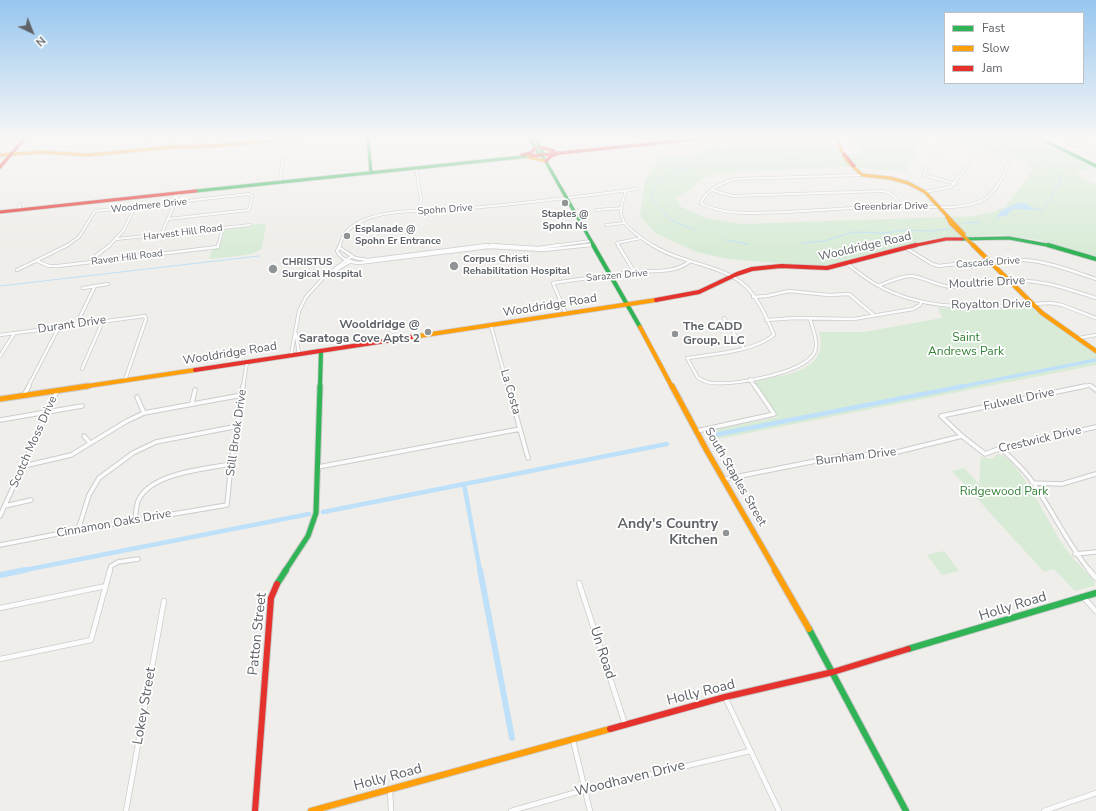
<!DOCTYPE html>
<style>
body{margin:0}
#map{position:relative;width:1096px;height:811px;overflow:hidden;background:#efeeea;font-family:"Nunito Sans",sans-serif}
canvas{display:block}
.legend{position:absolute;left:944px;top:12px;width:140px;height:72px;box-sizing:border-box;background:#fff;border:1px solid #bfc1c3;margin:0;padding:5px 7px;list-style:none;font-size:12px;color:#5f6368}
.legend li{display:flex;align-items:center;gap:8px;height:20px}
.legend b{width:20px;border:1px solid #bfc1c3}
.north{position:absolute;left:12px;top:12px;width:40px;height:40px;-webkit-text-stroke:3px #fff;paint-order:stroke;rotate:137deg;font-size:11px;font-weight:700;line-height:16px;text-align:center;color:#5f6368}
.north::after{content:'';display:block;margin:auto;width:14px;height:18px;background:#5f6368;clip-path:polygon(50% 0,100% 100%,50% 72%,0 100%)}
</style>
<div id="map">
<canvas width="1096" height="811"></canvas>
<ul class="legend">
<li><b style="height:5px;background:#30b455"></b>Fast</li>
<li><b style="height:5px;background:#ff9f0a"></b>Slow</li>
<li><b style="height:5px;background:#e5322d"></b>Jam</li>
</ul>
<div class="north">N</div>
</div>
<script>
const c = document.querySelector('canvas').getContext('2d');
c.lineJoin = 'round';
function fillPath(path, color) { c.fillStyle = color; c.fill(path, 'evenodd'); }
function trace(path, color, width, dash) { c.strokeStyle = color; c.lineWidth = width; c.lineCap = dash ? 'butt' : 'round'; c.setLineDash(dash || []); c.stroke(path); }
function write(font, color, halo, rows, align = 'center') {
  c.font = font + ' "Nunito Sans",sans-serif'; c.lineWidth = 3.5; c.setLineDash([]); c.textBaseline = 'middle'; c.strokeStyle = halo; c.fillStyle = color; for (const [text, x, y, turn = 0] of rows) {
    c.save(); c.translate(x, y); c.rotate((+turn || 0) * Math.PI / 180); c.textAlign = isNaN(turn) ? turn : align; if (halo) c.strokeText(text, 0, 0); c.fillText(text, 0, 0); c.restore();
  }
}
fillPath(new Path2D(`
 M854,138H1016L1049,147L1052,146L1095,168L1080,171L1078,174L1081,177L1096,186V257L1039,240L1003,235L934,238L824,267L728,259L697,252L655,233L640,216L645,180L659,158L696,154L708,148L808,144L838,146L842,154L861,155ZM922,139L952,140L1028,162L1031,166L1032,172L1005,207L993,212L973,216L742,224L706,218L681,207L676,198L693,188L700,180L718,173L848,167L900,172L907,171Z
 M256,224H266L262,248C254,257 222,257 209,259L212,250L221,244L224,230Z
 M1031,306L1096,354V365L718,439L713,433L714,430L778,417L754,381C781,376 831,372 819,332H864L942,318L938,307L971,310Z
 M998,454C1016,454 1052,529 1063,545C1071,557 1082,568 1093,579L1095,584L1094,586L1075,591L1054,569L1044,572L952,471L964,468L979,484L981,457L992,459Z
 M944,551L959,571L942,575L927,555Z`), '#d8ebd6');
fillPath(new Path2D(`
 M1017,203L1027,204L1033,209C1022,213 1015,202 1007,216L997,217L1001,211Z`), '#bfe0f9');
trace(new Path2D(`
 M881,138V150
 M984,138L1037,155
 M856,158L873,156
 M826,160H838
 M1031,208L1043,211L1058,185L1061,176L1038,155
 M995,221L999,217
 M963,223L980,222
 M695,230L671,220L651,199C651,194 652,191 655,187C666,170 682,171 700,165L702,158L709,157L756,156L799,159
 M726,240L749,244
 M802,243L825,241L853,232L884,233L907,230L931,231L950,229
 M0,286L259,256`), '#bfe0f9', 1);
trace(new Path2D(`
 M959,387L1096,360`), '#bfe0f9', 3.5);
trace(new Path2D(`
 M714,435L964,386
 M464,484L480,571
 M323,512L667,444
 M20,571L309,514`), '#bfe0f9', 4.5);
trace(new Path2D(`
 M480,570L512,738
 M0,575L25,570`), '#bfe0f9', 6);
const streetFar3 = new Path2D(`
 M232,138H236
 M706,138L714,143L738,141L736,138
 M748,138L754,144H809L839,146
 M776,138L780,144
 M806,138L809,144
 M1084,138L1086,150L1096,157
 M1068,143L1084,146
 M0,146H2L9,138
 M173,147L176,138
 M198,147L201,138
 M145,150L151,138
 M416,168L421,199L419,212
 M862,175L734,179C722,183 704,190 701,204C715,210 730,213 745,213C797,213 848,207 900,206C924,206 959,211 981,201C997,194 1003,174 1011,160L947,140L924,172V175L956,184
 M280,180L283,159
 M712,190L732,196L884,191L893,195L902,206
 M626,191C624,198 620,205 621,213C622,227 643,239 653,246
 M925,192L951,187L976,154L982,150
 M174,203L173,201L176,193
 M19,208L20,204
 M596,210L622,208
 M606,225L625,223
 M161,235L179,193
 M117,239L250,225
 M66,246L79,237L95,211L249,194L252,196L249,210L168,219
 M109,246L123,231L135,207
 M218,246L223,228
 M340,246C342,231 355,223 369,218C397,208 430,212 459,209C519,204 578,197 637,189
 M479,246H507
 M553,246L590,241
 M581,246L592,245
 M619,246L617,243L641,238`);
const streetFar2 = new Path2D(`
 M340,245L337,251C342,260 349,262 359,263L489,247L543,250L591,245
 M490,245L539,248L560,245
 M618,245L635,273
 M652,245C680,263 718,264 742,283C757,295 767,318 774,335C753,352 713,354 687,358L698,378C703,380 707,383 713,383C735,385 799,374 813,355C820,346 813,329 810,319
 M340,248L355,258L368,260L487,245
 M906,248L932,264L939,266C966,263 994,259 1022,260C1047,261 1072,271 1096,279
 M37,261L49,266H58L218,247V245
 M92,262L97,255L110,245
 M846,263C857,271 867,280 879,286C932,315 993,306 1051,303L1062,305L1096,318
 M17,270L68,245
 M333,272L351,261
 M880,285C889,282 903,275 912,276C926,278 937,286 951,287C970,288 990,282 1009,281C1043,279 1064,288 1096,298
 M83,288L108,284
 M753,297L767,296L789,291L829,295L849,294L875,316
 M566,314L553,283C580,279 608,275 636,272C655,270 672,274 689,262
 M724,318L743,347
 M766,320L795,318L854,319L913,309L920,305L921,302
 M76,325L95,286
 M491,326L508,387
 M296,334L299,354
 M0,335L145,316L146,319L125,380
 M1079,338L1096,335
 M291,355L299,311L306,297L324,277L351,257
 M0,356L14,334
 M82,369L103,321
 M750,379L755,387
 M28,387L59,327
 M243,387L247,362
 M1081,387L1090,385L1092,387`);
const streetFar1 = new Path2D(`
 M508,386L528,458
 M1091,386L1096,390
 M24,395L29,386
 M137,397L144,413
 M192,403L195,390
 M941,416L962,436L985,454L1001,448L1096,427
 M941,416L1085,386
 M0,420L82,406
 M697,431L774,414L755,386
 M84,436L90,443
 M1001,448C1011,458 1020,466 1029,477C1051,507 1066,542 1090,571
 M24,466L71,455L127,421L144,413L242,395
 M318,467L520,429
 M725,479L841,456L893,453L962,436
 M1032,483L1062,484L1096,474
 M5,506L31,500
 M0,516L57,391
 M135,520C136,514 136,507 138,501C150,473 204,469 231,464
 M78,530L89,495L99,478L133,453L156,442L238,426
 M0,545L78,530L227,505L231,464L243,386
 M1075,554L1096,552
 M110,571L111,566L118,562L138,559`);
const street = new Path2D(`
 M1089,570L1096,578
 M579,583L625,724
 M1084,598L1096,611
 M0,608L106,586
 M0,659L91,640L110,570
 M725,697L779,811
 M573,740L590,811
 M390,789L391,811
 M126,811L164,601
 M511,811L584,790L750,751
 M1044,811L1096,793`);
const fastFar3 = new Path2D(`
 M368,138L371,173
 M530,138L538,153L542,155L594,246
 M535,138L543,153L542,155
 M1039,138L1096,166
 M196,191L531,156
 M962,239L1009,238L1052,246`);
const fastFar2 = new Path2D(`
 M593,245L640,327
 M1048,245L1096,259
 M320,387L321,351`);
const fastFar1 = new Path2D(`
 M285,571L308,536L316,513L320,386`);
const fast = new Path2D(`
 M277,584L286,570
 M809,629L906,811
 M908,649L1096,593`);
const slowFar3 = new Path2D(`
 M836,138L846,160L862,175L890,178L908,183L925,192L964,234
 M0,155L42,152L88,155L173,147L213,146L302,138
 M528,157L546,161
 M947,217L951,224L974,246`);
const slowFar2 = new Path2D(`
 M973,245L1042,313L1096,351
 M640,327L672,387
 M412,337L656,300
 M81,387L195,370`);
const slowFar1 = new Path2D(`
 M672,386L707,451L776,571
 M0,399L88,386`);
const slow = new Path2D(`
 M775,570L809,629
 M311,811L610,729`);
const jamFar2 = new Path2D(`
 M540,147L554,151
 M844,154L854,166
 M522,155L531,153L535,148
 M531,156L706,138
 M546,161L551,156L559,153
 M0,167L25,138
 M0,212L196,191
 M912,246L946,239H962`);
const jamFar1 = new Path2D(`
 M656,300L699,292L737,274L752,269L781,266L827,268L916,245
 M195,370L412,337`);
const jam = new Path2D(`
 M610,729L725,697L833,672L908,649
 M255,811L271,598L277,584`);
trace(streetFar3, '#cbcccc', 3.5);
trace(streetFar2, '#cbcccc', 4);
trace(streetFar1, '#cbcccc', 5.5);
trace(street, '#cbcccc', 6);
trace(fastFar3, '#cacacb', 4.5);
trace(fastFar2, '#cacacb', 5.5);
trace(fastFar1, '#cacacb', 7);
trace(fast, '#cacacb', 8);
trace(slowFar3, '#cacacb', 4.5);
trace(slowFar2, '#cacacb', 5.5);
trace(slowFar1, '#cacacb', 7);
trace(slow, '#cacacb', 8);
trace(jamFar2, '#cacacb', 4.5);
trace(jamFar1, '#cacacb', 5.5);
trace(jam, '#cacacb', 8);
trace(streetFar3, '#fdfcfc', 2);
trace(streetFar2, '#fdfcfc', 2.5);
trace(streetFar1, '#fdfcfc', 3.5);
trace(street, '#fdfcfc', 4.5);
trace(fastFar3, '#30b455', 3);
trace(fastFar2, '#30b455', 4);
trace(fastFar1, '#30b455', 5);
trace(fast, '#30b455', 6);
trace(slowFar3, '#ff9f0a', 3);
trace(slowFar2, '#ff9f0a', 4);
trace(slowFar1, '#ff9f0a', 5);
trace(slow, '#ff9f0a', 6);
trace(jamFar2, '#e5322d', 3);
trace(jamFar1, '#e5322d', 4);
trace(jam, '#e5322d', 6);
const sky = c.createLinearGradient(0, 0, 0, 251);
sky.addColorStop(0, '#97c6ef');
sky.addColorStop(0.55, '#f8f7f6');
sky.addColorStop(1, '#f8f7f600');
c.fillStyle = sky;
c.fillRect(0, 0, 1096, 251);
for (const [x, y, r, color] of [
 [565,203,4,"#919496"],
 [347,236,4,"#919496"],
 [454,266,5,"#919496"],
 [273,269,5,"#919496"],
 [428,332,4,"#919496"],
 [675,334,4,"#919496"],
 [726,533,4,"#919496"]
]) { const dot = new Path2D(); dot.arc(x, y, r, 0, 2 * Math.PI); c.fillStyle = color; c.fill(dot); trace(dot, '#fff', 1.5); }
write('10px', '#5f6368', '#fff', [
 ["Woodmere Drive",149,206,-6],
 ["Greenbriar Drive",891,207,-1],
 ["Spohn Drive",445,210,-4],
 ["Harvest Hill Road",183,233,-7],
 ["Raven Hill Road",127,258,-7],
 ["Cascade Drive",988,263,-4],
 ["Sarazen Drive",617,276,-5]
]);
write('bold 10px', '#5f6368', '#fff', [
 ["Staples @",565,215,"center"],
 ["Spohn Ns",565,227,"center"],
 ["Esplanade @",355,230],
 ["Spohn Er Entrance",355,242],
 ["Corpus Christi",463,260],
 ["Rehabilitation Hospital",463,272],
 ["CHRISTUS",282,263],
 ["Surgical Hospital",282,275]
], 'left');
write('12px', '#5f6368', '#fff', [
 ["Wooldridge Road",865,247,-13],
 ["Moultrie Drive",987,283,-3],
 ["Royalton Drive",991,305,-1],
 ["Wooldridge Road",550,306,-9],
 ["Durant Drive",72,325,-8],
 ["Wooldridge Road",230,354,-9],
 ["La Costa",510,392,74],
 ["Fulwell Drive",1019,400,-12],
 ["Still Brook Drive",237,433,-82],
 ["Crestwick Drive",1040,440,-13],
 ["Scotch Moss Drive",34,442,-66],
 ["Burnham Drive",856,457,-7],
 ["South Staples Street",735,477,60],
 ["Cinnamon Oaks Drive",114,524,-10]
]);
write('bold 12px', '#5f6368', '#fff', [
 ["Wooldridge @",420,325],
 ["Saratoga Cove Apts 2",420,339],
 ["The CADD",683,327,"left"],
 ["Group, LLC",683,341,"left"]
], 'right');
write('12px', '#348238', '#fff', [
 ["Saint",966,338],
 ["Andrews Park",966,352],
 ["Ridgewood Park",1004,492]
]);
write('bold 14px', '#5f6368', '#fff', [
 ["Andy's Country",718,525],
 ["Kitchen",718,541]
], 'right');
write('14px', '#5f6368', '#fff', [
 ["Holly Road",1013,607,-17],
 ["Patton Street",258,634,-84],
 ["Un Road",602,653,72],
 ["Holly Road",701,693,-14],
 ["Lokey Street",145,706,-80],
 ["Holly Road",388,778,-15],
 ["Woodhaven Drive",630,779,-14]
]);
</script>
